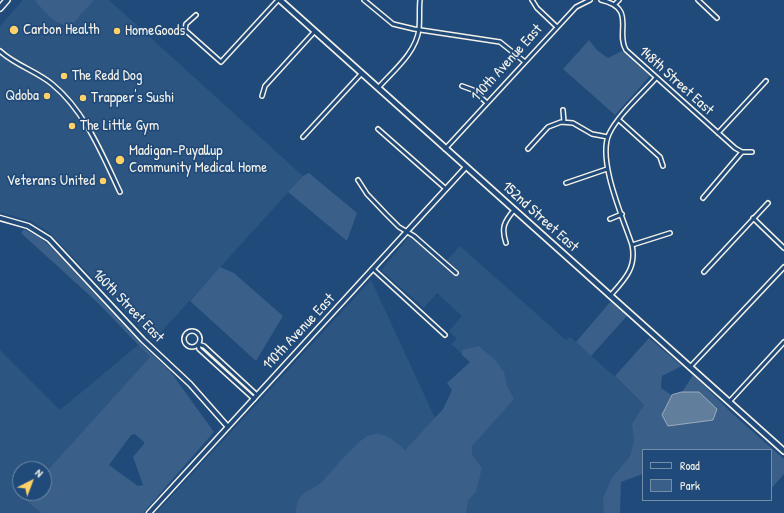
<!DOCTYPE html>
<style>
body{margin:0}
#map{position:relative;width:784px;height:513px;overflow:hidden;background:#1f4a7a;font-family:"Patrick Hand",sans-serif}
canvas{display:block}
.legend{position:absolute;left:642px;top:449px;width:130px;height:52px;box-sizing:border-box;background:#1f4a7a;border:1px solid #748da6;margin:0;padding:5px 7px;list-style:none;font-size:12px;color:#f4f1e8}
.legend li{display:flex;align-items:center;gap:8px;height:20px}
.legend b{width:20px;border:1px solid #748da6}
.north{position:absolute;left:12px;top:461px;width:40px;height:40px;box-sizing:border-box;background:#1f4a7a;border:1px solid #748da6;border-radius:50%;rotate:42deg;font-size:11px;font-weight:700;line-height:16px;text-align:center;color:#f4f1e8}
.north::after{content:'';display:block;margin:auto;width:14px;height:18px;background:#ffd166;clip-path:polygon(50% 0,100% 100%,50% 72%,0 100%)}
</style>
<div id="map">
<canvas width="784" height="513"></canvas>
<ul class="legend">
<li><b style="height:5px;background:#1f4a7a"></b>Road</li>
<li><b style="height:11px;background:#3a5f88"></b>Park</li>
</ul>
<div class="north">N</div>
</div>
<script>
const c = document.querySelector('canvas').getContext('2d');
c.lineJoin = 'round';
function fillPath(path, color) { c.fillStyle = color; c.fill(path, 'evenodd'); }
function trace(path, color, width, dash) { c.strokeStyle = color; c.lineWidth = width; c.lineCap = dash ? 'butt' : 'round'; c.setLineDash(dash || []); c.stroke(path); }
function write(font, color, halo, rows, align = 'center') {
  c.font = font + ' "Patrick Hand",sans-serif'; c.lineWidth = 3.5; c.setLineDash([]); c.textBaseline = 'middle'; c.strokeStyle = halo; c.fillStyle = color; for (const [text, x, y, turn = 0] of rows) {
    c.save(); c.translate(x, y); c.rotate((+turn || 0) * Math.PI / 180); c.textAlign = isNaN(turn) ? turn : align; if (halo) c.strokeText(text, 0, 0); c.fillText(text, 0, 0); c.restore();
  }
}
fillPath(new Path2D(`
 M23,0H34L61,26H68L72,25L94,0H109L303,176L153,341L49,232L31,221L0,212V26Z
 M414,231L446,261L460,246L566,340L570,337L623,384L644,405L630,456L611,479L607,513H451L479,369L451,344L457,339L449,331L462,316L437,293L424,308L381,270Z
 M371,280L435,418L346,513H156Z
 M138,345L150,357L44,474V469H20V493H27L23,498L41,513H0V350L60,410Z`), '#2d5581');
fillPath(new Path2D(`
 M34,0H94L72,25C58,30 43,9 34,0Z
 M589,40L597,50L608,58L622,51L650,76L615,115L563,69Z
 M309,173L357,213L347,241L288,192L303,176Z
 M24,229L39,237L51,247L140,343L170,371L214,432L143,513H41L23,498L27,493H44V474L150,357L98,303L21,233ZM135,434L144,442V444L133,457L143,485L138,486L109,465L131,435Z
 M220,267L234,273L283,316L256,361L190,301Z
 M611,301L627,316L591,356L576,342Z
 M649,338L682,366L662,376L661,388L672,395L662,415L699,392H682L693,375L735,416L784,459V474L771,489V450H643V474L621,482L620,513H604L603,499L611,479L630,456L634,441L632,424L644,405L615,376Z
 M479,346L495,360L504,372L507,386L514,399L472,446V455L482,468L476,492L468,500L466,513H296C296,507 297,500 301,496C307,489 316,488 322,482C330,473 360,437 370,435C385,431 394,441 405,450L443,409L452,390L447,383L470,362L462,355V350Z`), '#3a5f88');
const water = new Path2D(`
 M682,392H699L717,409L713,420L668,426L662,415L672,395Z`);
fillPath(water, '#627e9d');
trace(water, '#9cacbb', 1);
const minor = new Path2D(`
 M364,0L393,24L414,29L500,42L525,62
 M532,0L537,8L557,27
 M601,0C637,8 615,32 626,50L735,148L742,152H752
 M698,0L717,18
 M614,5L619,0
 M196,15L186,24L185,30L221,62L278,0
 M0,51C15,65 36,71 52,84C85,111 102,154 120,192
 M462,86L473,90L487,103
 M378,88C393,71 416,53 419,29C420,19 419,9 420,0
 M262,96L265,86L315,31
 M563,110L564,122
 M619,120L660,157L663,166
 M378,129L446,189
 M718,133L766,81
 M303,137L361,74
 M445,149L576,7L590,0
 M528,149L548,127L561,122L573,123L592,134L608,137
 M358,180L367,194L386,214L399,227L414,236L456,273
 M566,183L607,169
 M703,198L742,152
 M753,218L784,248
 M610,219L622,214
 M506,243C501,228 504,222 514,210
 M632,245L670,233
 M373,269L445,335
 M704,272L768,203
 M610,296C624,280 637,268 632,245C623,218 597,160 609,134C618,115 642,94 656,78
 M184 339a8 8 0 1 1 16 0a8 8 0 1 1-16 0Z
 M690,367L784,267
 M254,399L199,349L198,344L204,346L257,395
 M729,402L784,342`);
const tertiary = new Path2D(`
 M0,218L28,226L49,239L143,340L190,384L228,427
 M149,513L466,167`);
const secondary = new Path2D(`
 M280,0L784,451`);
const primary = new Path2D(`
 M0,8L7,0`);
trace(minor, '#f4f1e8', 6);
trace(tertiary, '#f4f1e8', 7);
trace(secondary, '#f4f1e8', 8);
trace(primary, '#f4f1e8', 8);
trace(minor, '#1f4a7a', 3);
trace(tertiary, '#1f4a7a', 4);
trace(secondary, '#1f4a7a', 4.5);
trace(primary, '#1f4a7a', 5);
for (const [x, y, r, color] of [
 [14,30,5,"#ffd166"],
 [117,31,4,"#ffd166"],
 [64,76,4,"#ffd166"],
 [47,96,4,"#ffd166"],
 [83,98,4,"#ffd166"],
 [72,126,4,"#ffd166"],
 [120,160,5,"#ffd166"],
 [103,181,4,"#ffd166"]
]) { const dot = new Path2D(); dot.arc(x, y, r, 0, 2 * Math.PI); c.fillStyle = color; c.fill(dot); trace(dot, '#1f4a7a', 1.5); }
write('15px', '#f4f1e8', '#1f4a7a', [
 ["Carbon Health",23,30],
 ["HomeGoods",125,31],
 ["The Redd Dog",72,76],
 ["Qdoba",39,96,"right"],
 ["Trapper's Sushi",91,98],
 ["The Little Gym",80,126],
 ["Madigan-Puyallup",129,151],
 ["Community Medical Home",129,168],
 ["Veterans United",95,181,"right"]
], 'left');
write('15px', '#f4f1e8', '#1f4a7a', [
 ["110th Avenue East",507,63,-48],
 ["148th Street East",676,81,42],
 ["152nd Street East",540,217,42],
 ["160th Street East",128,306,46],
 ["110th Avenue East",299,332,-47]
]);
</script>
